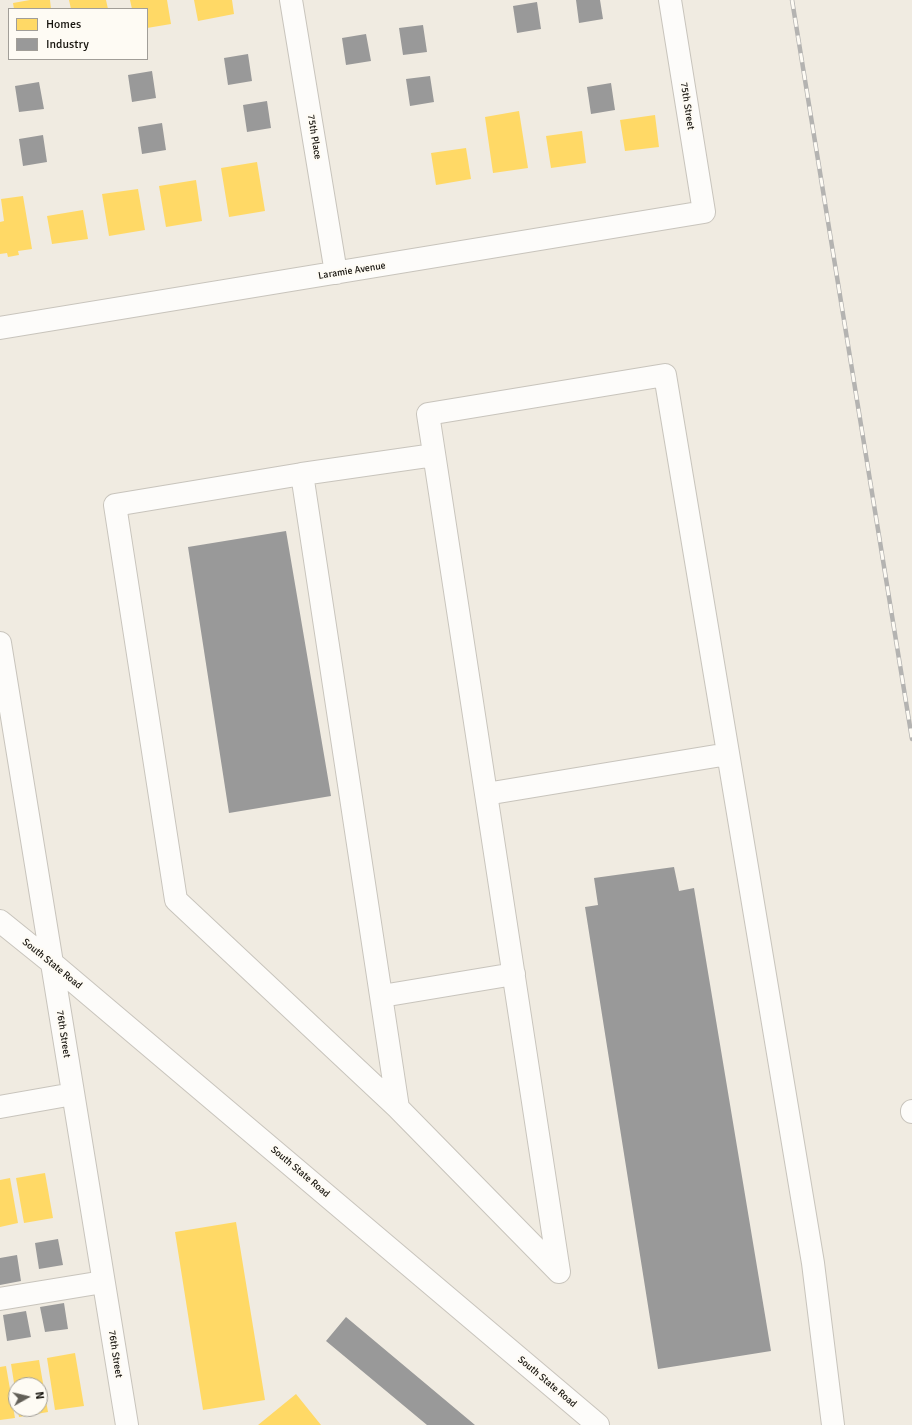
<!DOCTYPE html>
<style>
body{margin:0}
#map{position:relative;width:912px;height:1425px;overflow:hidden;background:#f0ebe1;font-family:Signika,sans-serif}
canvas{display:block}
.legend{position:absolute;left:8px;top:8px;width:140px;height:52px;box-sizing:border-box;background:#fefbf4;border:1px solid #a19e98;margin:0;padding:5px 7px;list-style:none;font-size:12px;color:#16130d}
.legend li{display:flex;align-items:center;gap:8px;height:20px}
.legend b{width:20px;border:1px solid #a19e98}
.north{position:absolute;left:8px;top:1377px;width:40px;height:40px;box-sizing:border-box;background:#fefbf4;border:1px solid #a19e98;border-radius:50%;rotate:82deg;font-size:11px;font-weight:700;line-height:16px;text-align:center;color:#16130d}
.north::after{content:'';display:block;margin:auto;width:14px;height:18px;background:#625f57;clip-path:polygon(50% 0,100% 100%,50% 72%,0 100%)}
</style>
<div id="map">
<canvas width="912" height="1425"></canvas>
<ul class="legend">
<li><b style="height:11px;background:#ffd966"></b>Homes</li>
<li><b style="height:11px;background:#999"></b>Industry</li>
</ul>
<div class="north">N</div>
</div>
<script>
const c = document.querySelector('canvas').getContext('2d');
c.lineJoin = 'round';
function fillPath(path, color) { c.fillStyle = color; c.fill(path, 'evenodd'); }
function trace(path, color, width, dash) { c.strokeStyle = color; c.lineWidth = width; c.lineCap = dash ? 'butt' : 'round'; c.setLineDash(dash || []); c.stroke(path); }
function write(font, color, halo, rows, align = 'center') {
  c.font = font + ' Signika,sans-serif'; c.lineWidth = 4; c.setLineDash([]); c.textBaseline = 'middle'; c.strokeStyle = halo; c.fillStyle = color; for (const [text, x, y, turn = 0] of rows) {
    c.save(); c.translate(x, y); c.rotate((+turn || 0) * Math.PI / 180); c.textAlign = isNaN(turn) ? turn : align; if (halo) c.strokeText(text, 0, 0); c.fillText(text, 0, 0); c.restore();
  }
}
fillPath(new Path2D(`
 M30,0H50L51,9H14L13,3Z
 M69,0H106L108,9H71Z
 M130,0H167L171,24L147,28V9H132Z
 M194,0H232L234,14L198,21Z
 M519,111L528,168L493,173L485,117Z
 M655,115L659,147L625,151L620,120Z
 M582,131L586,163L551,168L546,136Z
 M466,148L471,179L436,185L431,153Z
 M257,162L265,211L229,217L221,168Z
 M196,180L202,221L166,227L159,186Z
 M138,189L145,230L109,236L102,194Z
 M23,196L32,249L18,251L19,255L8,257L7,253L0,254V222L4,221L1,199Z
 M83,210L88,239L52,244L47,216Z
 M45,1173L53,1218L24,1223L16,1178Z
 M10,1178L18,1223L0,1227V1180Z
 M236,1222L265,1400L203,1410L175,1232Z
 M75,1353L84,1406L55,1410L47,1358Z
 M39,1360L48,1412L19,1417L18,1409H40V1385H16L15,1389L11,1364Z
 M6,1366L15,1418L0,1420V1367Z
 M296,1394L321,1425H258Z`), '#ffd966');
fillPath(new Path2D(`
 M576,0H600L603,19L579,23Z
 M537,2L541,29L517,33L513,6Z
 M423,25L427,52L403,55L399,28Z
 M366,34L371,61L346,65L342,38Z
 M248,54L252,81L228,85L224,58Z
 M152,71L156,98L132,102L128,75Z
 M430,76L434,102L410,106L406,79Z
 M39,82L44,109L19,112L15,86Z
 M611,83L615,110L591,114L587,87Z
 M267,101L271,128L247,132L243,105Z
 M162,123L166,150L142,154L138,127Z
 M43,135L47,162L23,166L19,139Z
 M286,531L331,796L229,813L188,547Z
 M674,867L679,891L694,888L771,1351L658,1369L585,907L598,905L594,878Z
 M58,1239L63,1265L39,1269L35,1243Z
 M17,1255L21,1281L0,1285V1258Z
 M64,1303L68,1329L45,1332L40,1307Z
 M26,1311L31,1337L7,1341L3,1315Z
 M346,1317L475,1425H427L326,1341Z`), '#999');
const minor = new Path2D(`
 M291,0L336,273
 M0,328L704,212L670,0
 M302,474L434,455
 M0,643L127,1425
 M486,794L728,754
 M0,921L52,963L598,1425
 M382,996L514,974
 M0,1107L73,1094
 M398,1108L176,900L115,505L302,474L398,1108L559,1272
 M912,1111V1112
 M559,1272L428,414L665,375L813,1263L833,1425
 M0,1299L103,1282`);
trace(minor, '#c8c4bc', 24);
trace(minor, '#fdfcfa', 22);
const rail = new Path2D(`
 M792,0L912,739`);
trace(rail, '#b4b3b1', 4.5);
trace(rail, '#fefbf4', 3, [9]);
write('10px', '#16130d', '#fefbf4', [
 ["75th Street",687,106,81],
 ["75th Place",314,137,81],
 ["Laramie Avenue",352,271,-9],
 ["South State Road",52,964,39],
 ["76th Street",63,1034,81],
 ["South State Road",300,1172,40],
 ["76th Street",115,1354,81],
 ["South State Road",547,1382,40]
]);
</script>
